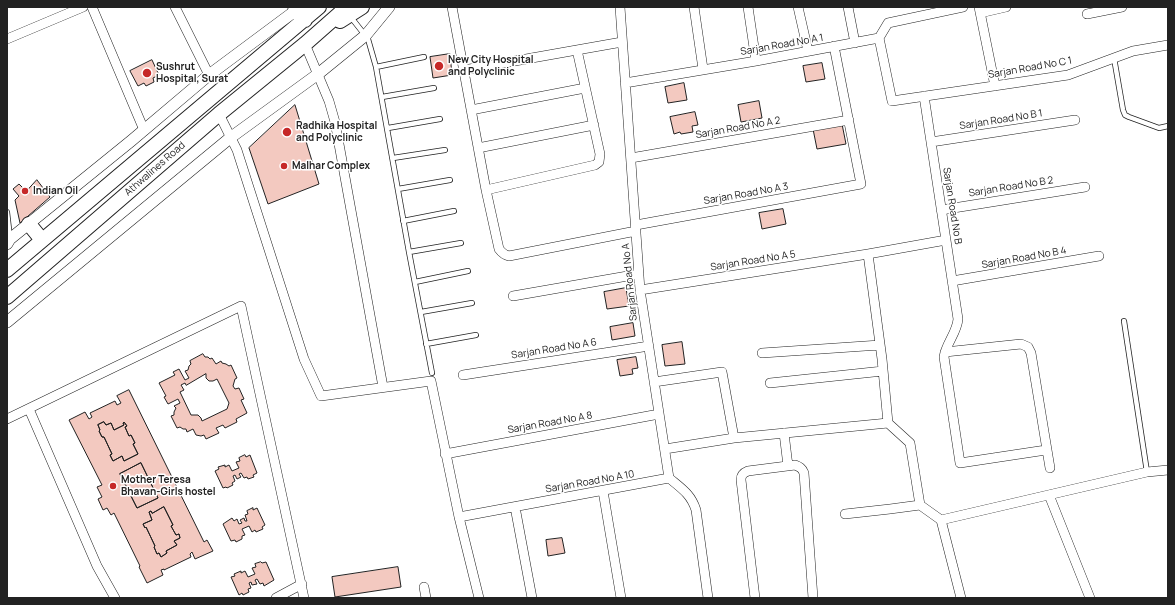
<!DOCTYPE html>
<style>
body{margin:0}
#map{position:relative;width:1175px;height:605px;overflow:hidden;background:#fff;font-family:Manrope,sans-serif}
canvas{display:block}
.frame{position:absolute;inset:0;border:8px solid #222;pointer-events:none}
</style>
<div id="map">
<canvas width="1175" height="605"></canvas>
<div class="frame"></div>
</div>
<script>
const c = document.querySelector('canvas').getContext('2d');
c.lineJoin = 'round';
function fillPath(path, color) { c.fillStyle = color; c.fill(path, 'evenodd'); }
function trace(path, color, width, dash) { c.strokeStyle = color; c.lineWidth = width; c.lineCap = dash ? 'butt' : 'round'; c.setLineDash(dash || []); c.stroke(path); }
function write(font, color, halo, rows, align = 'center') {
  c.font = font + ' Manrope,sans-serif'; c.lineWidth = 3; c.setLineDash([]); c.textBaseline = 'middle'; c.strokeStyle = halo; c.fillStyle = color; for (const [text, x, y, turn = 0] of rows) {
    c.save(); c.translate(x, y); c.rotate((+turn || 0) * Math.PI / 180); c.textAlign = isNaN(turn) ? turn : align; if (halo) c.strokeText(text, 0, 0); c.fillText(text, 0, 0); c.restore();
  }
}
const building = new Path2D(`
 M450,54L452,75L433,78L430,57Z
 M152,60L159,75L153,78L154,82L146,86L144,83L138,86L130,71Z
 M822,63L825,79L806,82L803,66Z
 M684,83L687,100L668,103L665,87Z
 M759,101L762,118L741,122L738,105Z
 M295,105L319,184L268,204L249,148Z
 M695,112L698,125L692,126L693,132L681,134L680,132L674,134L670,117Z
 M842,124L846,144L817,149L813,129Z
 M37,180L50,197L20,223L15,200L19,196L13,189L19,184L26,191Z
 M783,209L786,224L762,229L759,213Z
 M626,288L629,306L607,309L604,292Z
 M633,323L635,336L612,340L610,327Z
 M682,342L685,364L665,366L662,345Z
 M203,354L205,357H208L210,359L212,358L216,364L221,361L222,363L226,364L229,366L231,365L237,378L235,379L233,386L235,389L239,388L244,399L241,400L247,413L236,419L237,422L225,428L223,425L216,428L219,433L206,439L204,435L201,436L196,435L193,429L187,432L186,429H183L180,427L177,428L171,416L174,415V412L176,408L174,406L180,403L178,399L168,404L164,397L166,396L159,383L175,375L173,372L179,369L185,380L189,378L185,371L188,370L189,366L191,364L190,361ZM206,374V378L209,381H213L217,379L229,403L227,409L202,421L201,418L198,415H191L180,392L184,390L181,385L185,383L186,385Z
 M636,357L638,368L632,369L633,374L620,376L617,360Z
 M129,390L204,542L207,540L213,551L195,559L192,552L190,554L191,557L164,570V569L161,570L163,575L147,583L139,567L140,566L114,513L111,515L107,508L103,510L98,499L102,497L97,487L102,485L69,420L85,412L89,419L92,417L90,413L115,401L117,405L121,403L117,396ZM104,422L106,425L111,423L114,430L124,425L123,423L124,422L127,426L125,427L129,436L131,435L135,443L133,444L138,454L124,461L122,456L113,461L110,455L112,454L104,437H102L99,431L100,430L98,425ZM141,463L158,498L137,508L120,474ZM164,507L173,525L171,526L176,535L179,534L180,538L174,541L177,545L166,551L167,553L161,557L159,553L157,554L154,547L155,546L146,527L145,528L143,524L152,520L149,512L151,511L152,513Z
 M104,422L106,425L111,423L114,430L124,425L123,423L124,422L127,426L125,427L129,436L131,435L135,443L133,444L138,454L124,461L122,456L113,461L110,455L112,454L104,437H102L99,431L100,430L98,425Z
 M245,455L246,457L250,455L257,473L253,475L254,477L248,479L247,477L244,478L241,473L239,474L241,477L237,479L235,475L233,476L235,481L232,483L233,485L227,488L226,487L223,488L215,471L219,469L218,467L225,465V467L229,465L232,471L239,468L236,462L240,461L239,458Z
 M141,463L158,498L137,508L120,474Z
 M164,507L173,525L171,526L176,535L179,534L180,538L174,541L177,545L166,551L167,553L161,557L159,553L157,554L154,547L155,546L146,527L145,528L143,524L152,520L149,512L151,511L152,513Z
 M253,508V510L257,508L265,525L262,527L263,529L256,532L255,530L252,532L249,526L242,529L245,535L242,536V539L236,542L235,540L231,541L223,524L232,518L234,521L237,519L239,524L242,523L240,520L244,518L245,521H247L245,515L248,514L247,511Z
 M562,538L565,553L548,556L546,540Z
 M261,562L262,563L266,562L274,580L264,586L263,583L260,584L257,579L255,580L257,584L252,585L251,582L249,583L251,588L248,589L249,592L243,595L242,593L239,595L231,577L235,576L234,574L241,571V573L245,571L248,577L255,574L252,568L256,567L255,564Z
 M398,567L401,587L335,597L332,577Z`);
fillPath(building, '#f3c9c0');
trace(building, '#222', 1);
const service = new Path2D(`
 M350,16L368,39L376,67L409,252L432,373
 M1114,58L1123,110L1125,115L1129,117L1159,128L1168,126
 M376,67L424,57
 M382,97L434,88
 M388,128L440,119
 M393,158L445,150
 M398,189L450,180
 M7,212L10,238
 M403,221L454,211
 M409,252L461,243
 M415,282L468,271
 M421,312L472,303
 M1124,321L1147,472
 M426,344L476,335`);
const minor = new Path2D(`
 M92,7L144,130
 M175,7L209,75
 M452,7L486,190L499,249C502,253 504,255 509,256L636,231
 M620,7L640,290L669,478
 M694,7L703,69
 M748,7L756,61
 M798,7L808,51
 M848,7L855,43
 M979,7L995,86
 M980,13L1006,7
 M1087,14L1122,7
 M879,38L888,23L963,7
 M7,39L83,7
 M305,44L329,101L335,122L383,387
 M464,70L622,42
 M625,83L756,61L879,38L892,101L1068,75L1133,51L1168,45
 M924,96L958,319C957,333 946,343 944,357L960,463L1046,450
 M471,110L585,88
 M219,114L237,150L304,359L321,396L431,381L459,517L479,598
 M931,142L1075,120
 M478,148L594,125
 M631,158L849,120
 M486,190L595,165L599,162L600,154L577,50
 M941,210L1085,187
 M636,225L861,184L834,46
 M868,254L882,359L888,423L910,443L920,505L941,520L1147,472L1168,470
 M952,281L1099,256
 M640,290L868,254L946,240
 M513,296L639,274
 M945,352L1021,344L1028,347L1031,353L1050,468
 M762,353L880,345
 M463,375L649,346
 M654,382L722,372L734,438
 M770,383L883,371
 M29,409L97,566L115,598
 M7,419L241,306L304,598
 M784,433L788,466
 M665,449L734,438L888,423
 M445,454L659,414
 M669,478C681,488 691,494 696,510L708,598
 M603,491L621,598
 M1049,495L1090,598
 M515,507L532,598
 M845,514L890,509L920,505
 M459,517L669,478
 M941,520L961,598
 M424,587L426,598
 M276,598L302,584
 M755,598L741,480C741,475 743,473 748,471L795,465C800,467 802,468 804,473L813,598`);
const tertiary = new Path2D(`
 M7,244L10,239L131,141L209,75L295,11
 M7,322L230,138L318,74L366,35L389,7`);
const primary = new Path2D(`
 M300,7L295,11L305,20
 M340,21L362,7
 M29,224L42,240
 M7,270L319,7
 M7,297L219,114L305,44L347,7`);
trace(service, '#222', 6);
trace(minor, '#222', 10);
trace(tertiary, '#222', 12);
trace(primary, '#222', 16);
trace(service, '#fff', 4.5);
trace(minor, '#fff', 9);
trace(tertiary, '#fff', 11);
trace(primary, '#fff', 14);
for (const [x, y, r, color] of [
 [439,66,5,"#c62828"],
 [147,73,5,"#c62828"],
 [287,132,5,"#c62828"],
 [284,166,4,"#c62828"],
 [25,191,4,"#c62828"],
 [113,486,4,"#c62828"]
]) { const dot = new Path2D(); dot.arc(x, y, r, 0, 2 * Math.PI); c.fillStyle = color; c.fill(dot); trace(dot, '#fff', 1.5); }
write('10px', '#222', '#fff', [
 ["Sarjan Road No A 1",782,45,-10],
 ["Sarjan Road No C 1",1030,68,-10],
 ["Sarjan Road No B 1",1001,120,-9],
 ["Sarjan Road No A 2",738,128,-10],
 ["Athwalines Road",155,169,-41],
 ["Sarjan Road No B 2",1011,187,-9],
 ["Sarjan Road No A 3",746,194,-10],
 ["Sarjan Road No B",952,206,81],
 ["Sarjan Road No B 4",1024,258,-10],
 ["Sarjan Road No A 5",753,261,-9],
 ["Sarjan Road No A",630,282,-96],
 ["Sarjan Road No A 6",554,349,-9],
 ["Sarjan Road No A 8",550,423,-10],
 ["Sarjan Road No A 10",590,482,-10]
]);
write('bold 10px', '#222', '#fff', [
 ["New City Hospital",448,60],
 ["and Polyclinic",448,72],
 ["Sushrut",156,67],
 ["Hospital, Surat",156,79],
 ["Radhika Hospital",296,126],
 ["and Polyclinic",296,138],
 ["Malhar Complex",292,166],
 ["Indian Oil",33,191],
 ["Mother Teresa",121,480],
 ["Bhavan-Girls hostel",121,492]
], 'left');
</script>
